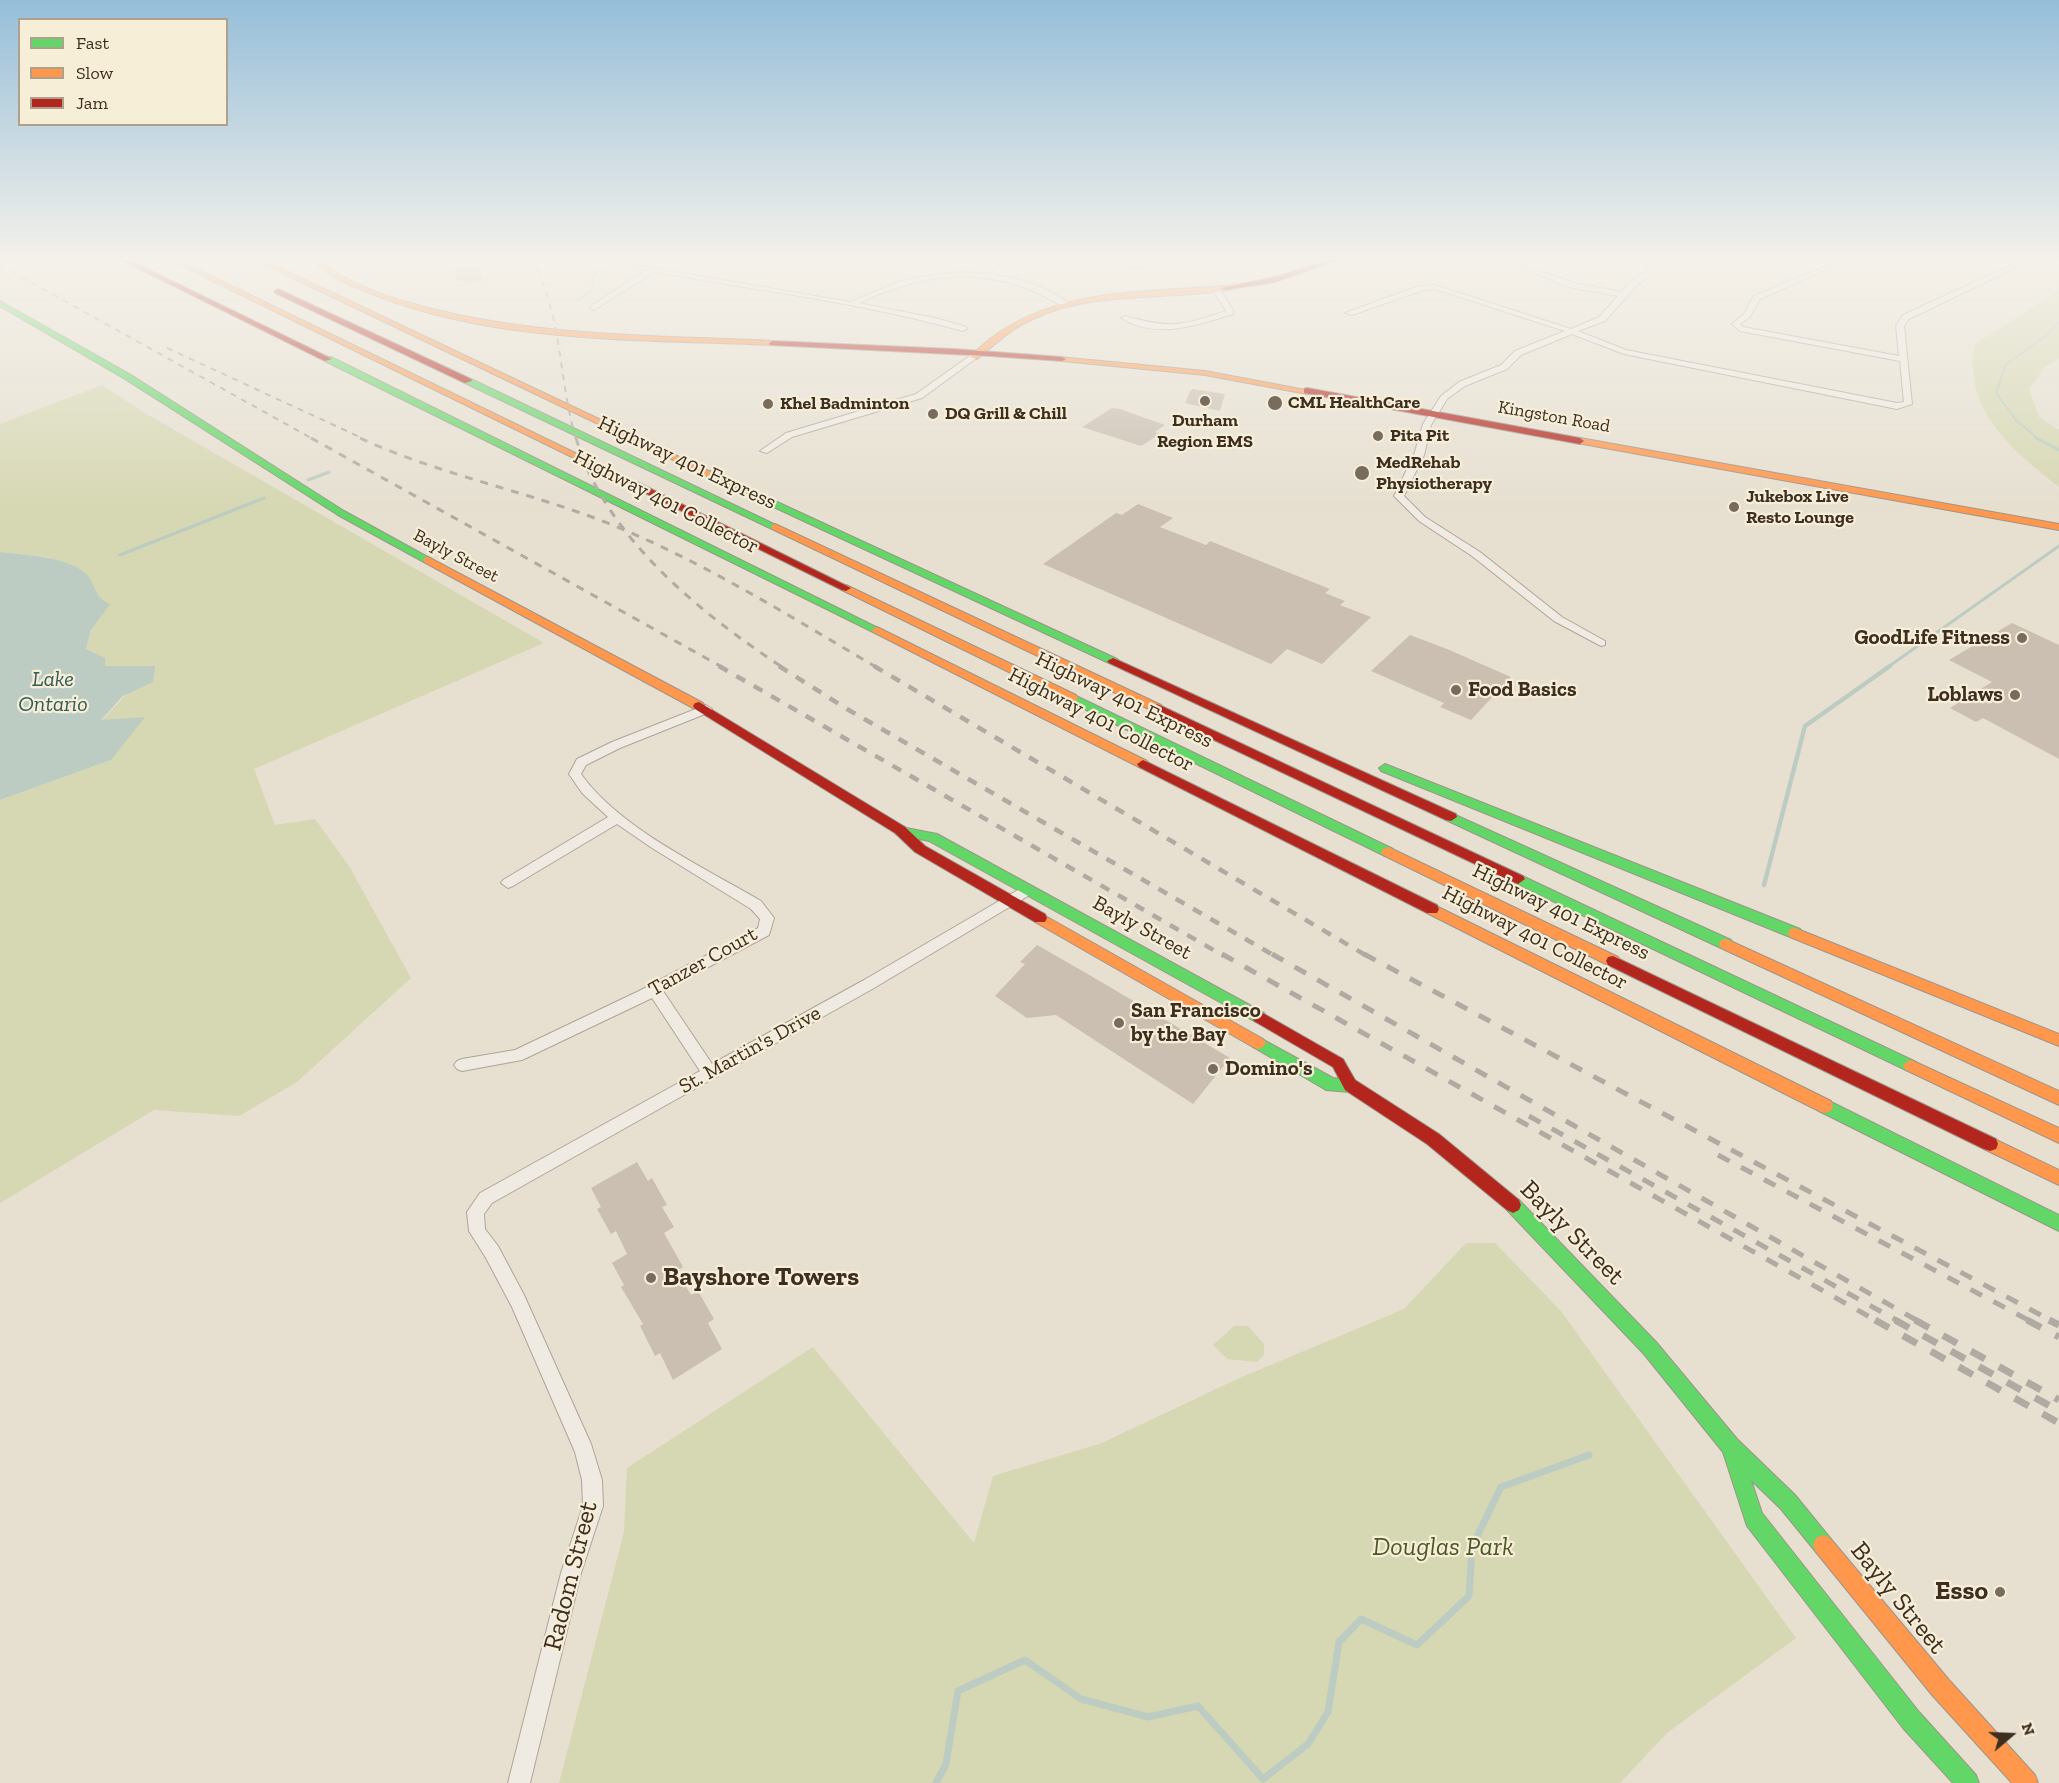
<!DOCTYPE html>
<style>
body{margin:0}
#map{position:relative;width:2059px;height:1783px;overflow:hidden;background:#e7e0d1;font-family:"Zilla Slab",serif}
canvas{display:block}
.legend{position:absolute;left:18px;top:18px;width:210px;height:108px;box-sizing:border-box;background:#f7eed8;border:2px solid #ada18e;margin:0;padding:8px 10px;list-style:none;font-size:18px;color:#3d2e20}
.legend li{display:flex;align-items:center;gap:12px;height:30px}
.legend b{width:30px;border:2px solid #ada18e}
.north{position:absolute;left:1981px;top:1705px;width:60px;height:60px;-webkit-text-stroke:4px #f7eed8;paint-order:stroke;rotate:71deg;font-size:16px;font-weight:700;line-height:24px;text-align:center;color:#3d2e20}
.north::after{content:'';display:block;margin:auto;width:21px;height:27px;background:#3d2e20;clip-path:polygon(50% 0,100% 100%,50% 72%,0 100%)}
</style>
<div id="map">
<canvas width="2059" height="1783"></canvas>
<ul class="legend">
<li><b style="height:8px;background:#63d668"></b>Fast</li>
<li><b style="height:8px;background:#ff974d"></b>Slow</li>
<li><b style="height:8px;background:#b3261e"></b>Jam</li>
</ul>
<div class="north">N</div>
</div>
<script>
const c = document.querySelector('canvas').getContext('2d');
c.lineJoin = 'round';
function fillPath(path, color) { c.fillStyle = color; c.fill(path, 'evenodd'); }
function trace(path, color, width, dash) { c.strokeStyle = color; c.lineWidth = width; c.lineCap = dash ? 'butt' : 'round'; c.setLineDash(dash || []); c.stroke(path); }
function write(font, color, halo, rows, align = 'center') {
  c.font = font + ' "Zilla Slab",serif'; c.lineWidth = 4.5; c.setLineDash([]); c.textBaseline = 'middle'; c.strokeStyle = halo; c.fillStyle = color; for (const [text, x, y, turn = 0] of rows) {
    c.save(); c.translate(x, y); c.rotate((+turn || 0) * Math.PI / 180); c.textAlign = isNaN(turn) ? turn : align; if (halo) c.strokeText(text, 0, 0); c.fillText(text, 0, 0); c.restore();
  }
}
fillPath(new Path2D(`
 M2059,290V359L2045,367L2029,389L2039,417L2059,430V487C2013,451 1961,408 1975,344Z
 M102,385L145,413L544,643L254,769L275,825L315,819L349,866L411,978L297,1082L239,1116L154,1110L0,1203V800L111,760L101,721L126,695L96,682L105,658L86,649L100,600L85,574L48,557L0,552V424Z
 M1466,1243H1495L1561,1311L1796,1638L1667,1733L1620,1783H559L624,1532L627,1468L813,1347L974,1543L993,1476L1102,1443L1235,1380L1404,1309Z
 M1234,1326H1248L1264,1344V1355L1257,1362L1227,1359L1213,1345Z`), '#d6d7b3');
fillPath(new Path2D(`
 M0,552C25,555 65,556 85,573C97,584 92,596 110,604L91,630L86,649L105,658V666H155L153,682L123,696L101,720L145,717L111,760L0,800Z`), '#bcccc2');
trace(new Path2D(`
 M620,261L622,259
 M578,301L592,290L593,275L604,269
 M2038,439L2016,420L1996,393L2006,364L2046,336L2059,322`), '#bcccc2', 2);
trace(new Path2D(`
 M2036,438L2059,450
 M308,480L329,472
 M120,555L264,498
 M1888,667L2059,546`), '#bcccc2', 3);
trace(new Path2D(`
 M1764,885L1805,726L1890,666`), '#bcccc2', 4.5);
trace(new Path2D(`
 M936,1783L946,1764L958,1691L1025,1660L1081,1699L1148,1717L1198,1706L1263,1779L1308,1744L1328,1712L1339,1642L1361,1619L1417,1645L1469,1596L1472,1547L1501,1487L1589,1455`), '#bcccc2', 7);
fillPath(new Path2D(`
 M478,266L484,280L466,284L465,281H457L454,270Z
 M1193,389L1225,394L1220,411L1185,403L1190,391Z
 M1112,408L1120,409L1165,425L1155,432L1160,434L1141,446L1082,427Z
 M1138,504L1173,518L1160,527L1206,545L1210,541L1330,589L1325,593L1345,601L1340,605L1371,617L1322,664L1287,649L1271,664L1043,564L1116,513L1122,515Z
 M2012,623L2059,645V759L1983,718L1976,722L1950,708L1992,682L1949,660Z
 M1410,635L1447,649L1511,677L1471,720L1440,707L1444,703L1371,671Z
 M1037,945L1086,973L1230,1058L1193,1104L1056,1015L1027,1018L995,996L1025,964L1020,962Z
 M637,1162L648,1181L652,1178L667,1205L662,1207L674,1227L664,1233L683,1267L677,1271L691,1295L698,1291L714,1319L708,1323L722,1349L673,1380L660,1353L655,1356L640,1326L643,1324L621,1287L624,1285L612,1263L627,1254L616,1231L611,1234L597,1209L601,1207L591,1188Z`), '#cbbfb2');
const street = new Path2D(`
 M590,259H602L850,302L901,281L932,275L960,272L991,274L1004,259H1010L998,275C1024,280 1050,288 1071,305L1064,307C995,265 931,269 859,303L939,319L966,327L967,329L963,331C863,303 757,290 654,272L594,310L590,308L591,306L646,270Z
 M1103,259C1112,258 1120,263 1130,264C1156,266 1183,256 1209,259L1206,261L1129,268Z
 M1499,259H1507L1574,283L1621,292L1630,282L1653,267L1632,259H1641L1658,264L1666,259H1673L1636,286L1605,321L1578,331L1626,350L1897,403L1904,402L1900,361L1740,331L1732,324L1744,314L1754,296L1842,259H1850L1760,299L1750,317L1740,324L1743,327L1899,356L1896,326L1903,315L2025,259H2033L1909,319L1904,326L1912,404L1897,409L1624,354L1572,334L1521,355L1507,369L1465,386L1447,399L1431,425L1424,455L1404,496L1425,517L1480,552L1562,617L1605,641V645L1601,646L1554,621L1472,556L1419,521L1394,496L1414,455L1423,424L1441,396L1459,382L1501,365L1515,351L1565,331L1435,289L1423,290L1352,315L1345,313L1419,286L1435,285L1571,329L1599,317L1618,296L1569,287Z
 M1216,287L1220,289L1234,312L1233,314C1197,325 1156,340 1121,318L1125,316C1172,329 1180,326 1226,311L1212,289Z
 M971,355L978,357L922,398L792,437L767,453L760,451L786,433L916,394Z
 M706,705L712,709L710,712L620,748L586,765L581,774C619,828 705,868 761,901L774,918L769,935L663,991L712,1064L864,980L1023,887L1028,885L1035,890L1033,893L874,988L492,1203L484,1214L485,1229L498,1246L524,1295L591,1444L602,1480L603,1506L581,1573L530,1783H508L561,1573L583,1506L582,1480L575,1452L512,1307L486,1258L469,1231L467,1212L480,1193L700,1071L652,998L522,1060L462,1071L457,1069L454,1065L457,1061L462,1059L515,1050L639,991L758,928L760,919L751,909L652,848L617,824L513,886L508,888L501,883L503,880L608,817L582,793L569,774L577,759L612,742Z`);
const fast = new Path2D(`
 M0,301L131,375L344,511L433,560L432,562H424L338,515L125,379L0,306Z
 M325,357H331L882,630L877,633L873,632L325,361Z
 M465,379H471L780,527L772,529L465,383Z
 M710,471L1117,659L1119,661L1117,663H1109L707,476V472Z
 M1072,694L1393,849L1395,852L1388,857L1383,855L1068,701V695Z
 M1385,764L1800,929L1802,933L1800,937H1790L1381,771L1379,768Z
 M1451,813L1731,940L1733,944L1731,948H1721L1446,820L1445,817L1446,814Z
 M901,827L937,834L1264,1013L1266,1017L1264,1021L1259,1023L1254,1021L929,841L896,834L895,831Z
 M1518,874L1916,1062L1919,1066L1916,1070L1911,1072L1906,1070L1513,882L1511,879L1513,876Z
 M1258,1037L1333,1078L1355,1080L1358,1085L1355,1090L1350,1092L1326,1090L1253,1047L1250,1043L1253,1039Z
 M1825,1099L2059,1215V1231L1819,1111L1817,1106L1819,1101Z
 M1513,1197L1519,1200L1656,1342L1737,1439L1795,1495L1830,1538L1833,1545L1830,1552L1823,1555L1816,1552L1781,1509L1751,1480L1762,1513L1919,1712L1976,1775L1979,1783H1953L1903,1728L1747,1526L1723,1452L1644,1354L1507,1210L1505,1205L1507,1200Z`);
const slow = new Path2D(`
 M168,259H176L639,484L631,486Z
 M253,259H261L715,474L707,476Z
 M310,259C319,258 325,264 333,270C354,284 379,294 403,301C523,337 650,335 773,341L777,343L773,345C642,339 501,344 377,296C352,287 329,277 310,259Z
 M1225,286H1228V290C1162,301 1095,290 1033,319C1012,328 995,344 977,359L970,357C1038,287 1135,293 1225,286Z
 M1059,357L1205,371L1311,391L1307,394L1205,375L1062,361L1058,359Z
 M1580,438L2059,524V530L1577,443V439Z
 M775,524L1161,705L1163,708L1157,712L1153,711L772,529V525Z
 M428,557L703,703L705,706L703,709H695L424,562V558Z
 M846,585L1076,695L1078,698L1076,701H1068L842,590L841,588Z
 M877,627L1147,761L1149,764L1143,768L1139,767L873,632L872,630Z
 M1388,847L1618,957L1620,961L1618,965H1608L1383,855L1381,852L1383,849Z
 M1432,904L1831,1101L1833,1106L1831,1111L1825,1113L1819,1111L1427,913L1425,909L1427,905Z
 M1040,913L1263,1039L1266,1043L1263,1047L1258,1049L1253,1047L1035,922L1033,918L1035,914Z
 M1795,928L2059,1034V1046L1790,937L1788,933L1790,929Z
 M1726,939L2059,1091V1105L1721,948L1719,944L1721,940Z
 M1911,1060L2059,1128V1143L1906,1070L1903,1066L1906,1062Z
 M1990,1137L2059,1170V1185L1984,1149L1982,1144L1984,1139Z
 M1823,1535L1830,1538L1949,1680L2035,1775L2038,1783H2012L1933,1696L1816,1552L1813,1545L1816,1538Z`);
const jam = new Path2D(`
 M119,259H127L332,359L325,361Z
 M1332,259H1341L1275,282L1225,290L1221,288L1271,278Z
 M278,289L471,379L472,381L465,383L275,293L274,291Z
 M773,341L954,349L1062,357L1066,359L1062,361L990,356L770,345L769,343Z
 M1307,388L1580,438L1584,441L1580,444L1304,393V389Z
 M631,482H637L851,588L846,591L842,590L631,486Z
 M1113,658L1456,814L1457,817L1451,821L1446,820L1109,663L1107,661Z
 M699,702L905,827L925,846L1045,914L1047,918L1045,922H1035L915,852L895,833L695,709L693,706L695,703Z
 M1157,704L1523,876L1525,879L1518,884L1513,882L1153,711L1151,708Z
 M1143,760L1437,905L1439,909L1437,913H1427L1139,767L1137,764Z
 M1613,956L1996,1139L1998,1144L1996,1149L1990,1151L1984,1149L1608,965L1606,961L1608,957Z
 M1259,1011L1343,1059L1355,1080L1439,1134L1519,1200L1521,1205L1519,1210L1513,1213L1507,1210L1427,1144L1345,1090L1333,1067L1254,1021L1252,1017L1254,1013Z`);
trace(street, '#ada599', 2);
trace(fast, '#9c958a', 2);
trace(slow, '#9c958a', 2);
trace(jam, '#9c958a', 2);
fillPath(street, '#efebe3');
fillPath(fast, '#63d668');
fillPath(slow, '#ff974d');
fillPath(jam, '#b3261e');
trace(new Path2D(`
 M532,259C563,316 558,379 576,439
 M0,265L313,439
 M167,348L364,439`), '#afaaa2', 2, [6, 6]);
trace(new Path2D(`
 M311,438L722,667
 M360,438C442,476 532,492 615,526C707,564 791,617 876,667
 M576,438C605,537 699,612 782,667`), '#afaaa2', 3, [8, 8]);
trace(new Path2D(`
 M719,666L1224,956
 M779,666L847,709L1275,956
 M874,666L1367,956`), '#afaaa2', 4.5, [10, 10]);
trace(new Path2D(`
 M1222,954L1877,1321
 M1272,954L1918,1321
 M1364,954L2052,1321
 M1529,1116L1898,1321
 M1718,1155L2030,1321`), '#afaaa2', 5, [13, 13]);
trace(new Path2D(`
 M1875,1320L2059,1423
 M1895,1320L2059,1411
 M1915,1320L2059,1400
 M2027,1320L2059,1337
 M2049,1320L2059,1325`), '#afaaa2', 7, [16, 16]);
const sky = c.createLinearGradient(0, 0, 0, 508);
sky.addColorStop(0, '#96bed9');
sky.addColorStop(0.51, '#f4f1ea');
sky.addColorStop(1, '#f4f1ea00');
c.fillStyle = sky;
c.fillRect(0, 0, 2059, 508);
for (const [x, y, r, color] of [
 [1205,401,6,"#786c5e"],
 [1275,403,8,"#786c5e"],
 [768,404,6,"#786c5e"],
 [933,414,6,"#786c5e"],
 [1378,436,6,"#786c5e"],
 [1362,473,8,"#786c5e"],
 [1734,507,6,"#786c5e"],
 [2022,638,6,"#786c5e"],
 [1456,690,6,"#786c5e"],
 [2015,695,6,"#786c5e"],
 [1119,1023,6,"#786c5e"],
 [1213,1069,6,"#786c5e"],
 [651,1278,6,"#786c5e"],
 [2000,1592,6,"#786c5e"]
]) { const dot = new Path2D(); dot.arc(x, y, r, 0, 2 * Math.PI); c.fillStyle = color; c.fill(dot); trace(dot, '#f7eed8', 2); }
write('bold 18px', '#3d2e20', '#f7eed8', [
 ["CML HealthCare",1288,403],
 ["Khel Badminton",780,404],
 ["DQ Grill & Chill",945,414],
 ["Durham",1205,421,"center"],
 ["Region EMS",1205,442,"center"],
 ["Pita Pit",1390,436],
 ["MedRehab",1376,463],
 ["Physiotherapy",1376,484],
 ["Jukebox Live",1746,497],
 ["Resto Lounge",1746,518]
], 'left');
write('18px', '#3d2e20', '#f7eed8', [
 ["Kingston Road",1554,417,10],
 ["Bayly Street",456,556,28]
]);
write('21px', '#3d2e20', '#f7eed8', [
 ["Highway 401 Express",687,463,25],
 ["Highway 401 Collector",666,502,27],
 ["Highway 401 Express",1124,700,26],
 ["Highway 401 Collector",1101,720,27],
 ["Highway 401 Express",1561,912,26],
 ["Bayly Street",1142,928,29],
 ["Highway 401 Collector",1535,938,27],
 ["Tanzer Court",703,962,-29],
 ["St. Martin's Drive",750,1050,-29]
]);
write('bold 21px', '#3d2e20', '#f7eed8', [
 ["GoodLife Fitness",2010,638,"right"],
 ["Food Basics",1468,690],
 ["Loblaws",2003,695,"right"],
 ["San Francisco",1131,1011],
 ["by the Bay",1131,1035],
 ["Domino's",1225,1069]
], 'left');
write('italic 22px', '#2f5d5a', '#f7eed8', [
 ["Lake",53,680],
 ["Ontario",53,705]
]);
write('26px', '#3d2e20', '#f7eed8', [
 ["Bayly Street",1572,1233,45],
 ["Radom Street",571,1576,-76],
 ["Bayly Street",1898,1598,51]
]);
write('bold 26px', '#3d2e20', '#f7eed8', [
 ["Bayshore Towers",663,1278],
 ["Esso",1988,1592,"right"]
], 'left');
write('italic 26px', '#4d5a26', '#f7eed8', [
 ["Douglas Park",1443,1548]
]);
</script>
